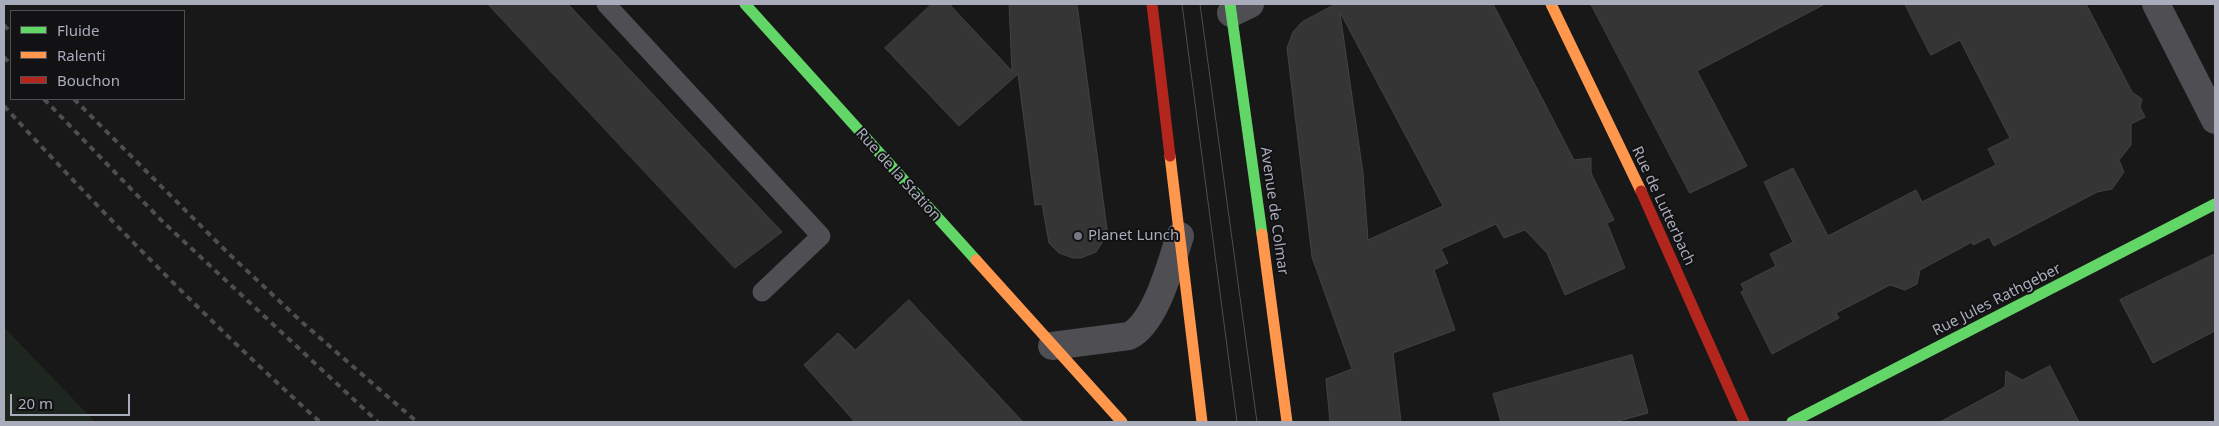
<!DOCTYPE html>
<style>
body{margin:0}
#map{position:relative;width:2219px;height:426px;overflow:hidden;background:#181818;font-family:"Noto Sans",sans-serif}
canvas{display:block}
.frame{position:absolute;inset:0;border:5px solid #a9acba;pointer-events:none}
.legend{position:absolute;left:10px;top:10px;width:175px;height:90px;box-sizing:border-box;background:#121214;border:1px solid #4e5056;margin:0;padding:6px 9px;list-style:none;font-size:15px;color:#a9acba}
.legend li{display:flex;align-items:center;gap:10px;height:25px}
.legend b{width:25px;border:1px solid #4e5056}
.scale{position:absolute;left:10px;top:394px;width:120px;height:22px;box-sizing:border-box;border:2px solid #a9acba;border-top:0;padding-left:6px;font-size:15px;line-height:18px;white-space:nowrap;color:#a9acba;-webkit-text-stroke:4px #121214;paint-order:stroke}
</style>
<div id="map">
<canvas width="2219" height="426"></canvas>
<div class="frame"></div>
<ul class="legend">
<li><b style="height:6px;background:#63d668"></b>Fluide</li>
<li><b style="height:6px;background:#ff974d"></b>Ralenti</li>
<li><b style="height:6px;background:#b3261e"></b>Bouchon</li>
</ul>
<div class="scale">20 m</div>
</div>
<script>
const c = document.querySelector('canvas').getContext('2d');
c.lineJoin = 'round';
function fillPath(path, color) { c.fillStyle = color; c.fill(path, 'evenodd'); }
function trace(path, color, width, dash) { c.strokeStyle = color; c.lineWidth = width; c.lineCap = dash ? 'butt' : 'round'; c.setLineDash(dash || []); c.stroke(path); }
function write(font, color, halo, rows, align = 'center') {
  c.font = font + ' "Noto Sans",sans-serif'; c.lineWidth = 4; c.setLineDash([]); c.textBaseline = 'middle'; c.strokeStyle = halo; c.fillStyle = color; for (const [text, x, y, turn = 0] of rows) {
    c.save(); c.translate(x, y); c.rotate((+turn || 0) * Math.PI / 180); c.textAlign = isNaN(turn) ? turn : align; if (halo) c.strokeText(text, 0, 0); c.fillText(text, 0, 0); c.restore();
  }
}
fillPath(new Path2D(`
 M4,327L95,422H4Z`), '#1e2620');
const building = new Path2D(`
 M488,4H568L782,232L735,268Z
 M932,4H949L1012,71L1009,4H1077L1107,229L1105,238L1096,252L1081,258H1073L1059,253L1049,243L1042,204L1035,205L1018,74L959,126L885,48Z
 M1336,4H1493L1574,160L1591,158V173L1614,220L1607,223L1625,268L1565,295L1547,253L1525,230L1504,238L1496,224L1441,249L1448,263L1434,270L1455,330L1393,353L1401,422H1330L1326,379L1352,369L1312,257L1287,48L1293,32L1302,22ZM1340,12L1443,206L1368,240L1363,173Z
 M1591,4H1825L1697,71L1747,166L1690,193Z
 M1905,4H2086L2132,92L2142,99L2140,107L2145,117L2131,124V145L2119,160L2124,172L2112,189L2097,192L1994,246L1989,237L1973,245L1972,242L1920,270L1917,284L1905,290L1890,285L1836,313L1839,318L1772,354L1741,292L1744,290L1741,284L1776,266L1770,254L1793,242L1764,182L1793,168L1828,236L1916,190L1922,202L1996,165L1988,149L2010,138L1960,40L1931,55Z
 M2215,254V331L2153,363L2120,300Z
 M909,300L1023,422H855L804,365L838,333L855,350Z
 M1632,355L1648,413L1615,422H1501L1493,394Z
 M2050,366L2079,422H1940L2005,387L2006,371L2022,380Z`);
fillPath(building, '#353536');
trace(building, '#414244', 1);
trace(new Path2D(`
 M606,4L821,236L762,292`), '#4e4e53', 19);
trace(new Path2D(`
 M2156,4L2215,120
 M1231,13L1250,4
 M1052,346L1129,336C1156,323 1171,263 1180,236`), '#4e4e53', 28);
trace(new Path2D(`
 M745,4L976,260
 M1230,4L1262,234
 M1792,422L2215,204`), '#63d668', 11);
trace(new Path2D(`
 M1551,4L1641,191
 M1170,156L1202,422
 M1262,234L1287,422
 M976,260L1122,422`), '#ff974d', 11);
trace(new Path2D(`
 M1152,4L1170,156
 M1641,191L1744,422`), '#b3261e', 11);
trace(new Path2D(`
 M1182,4L1237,422
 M1200,4L1257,422`), '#4d4e51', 1);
trace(new Path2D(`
 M4,25L11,33
 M4,57L11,65
 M44,99L163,222L378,422
 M74,99L229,254L304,324L417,422
 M4,106C105,216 209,322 320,422`), '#4d4e51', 4, [6, 5]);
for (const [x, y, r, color] of [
 [1078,236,5,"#767881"]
]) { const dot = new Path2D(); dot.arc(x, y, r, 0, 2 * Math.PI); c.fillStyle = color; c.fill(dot); trace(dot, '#121214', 2); }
write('15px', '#a9acba', '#121214', [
 ["Rue de la Station",898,175,48],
 ["Rue de Lutterbach",1663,206,65],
 ["Avenue de Colmar",1274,211,82],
 ["Rue Jules Rathgeber",1997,300,-27]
]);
write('15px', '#a9acba', '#121214', [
 ["Planet Lunch",1088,236]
], 'left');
</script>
